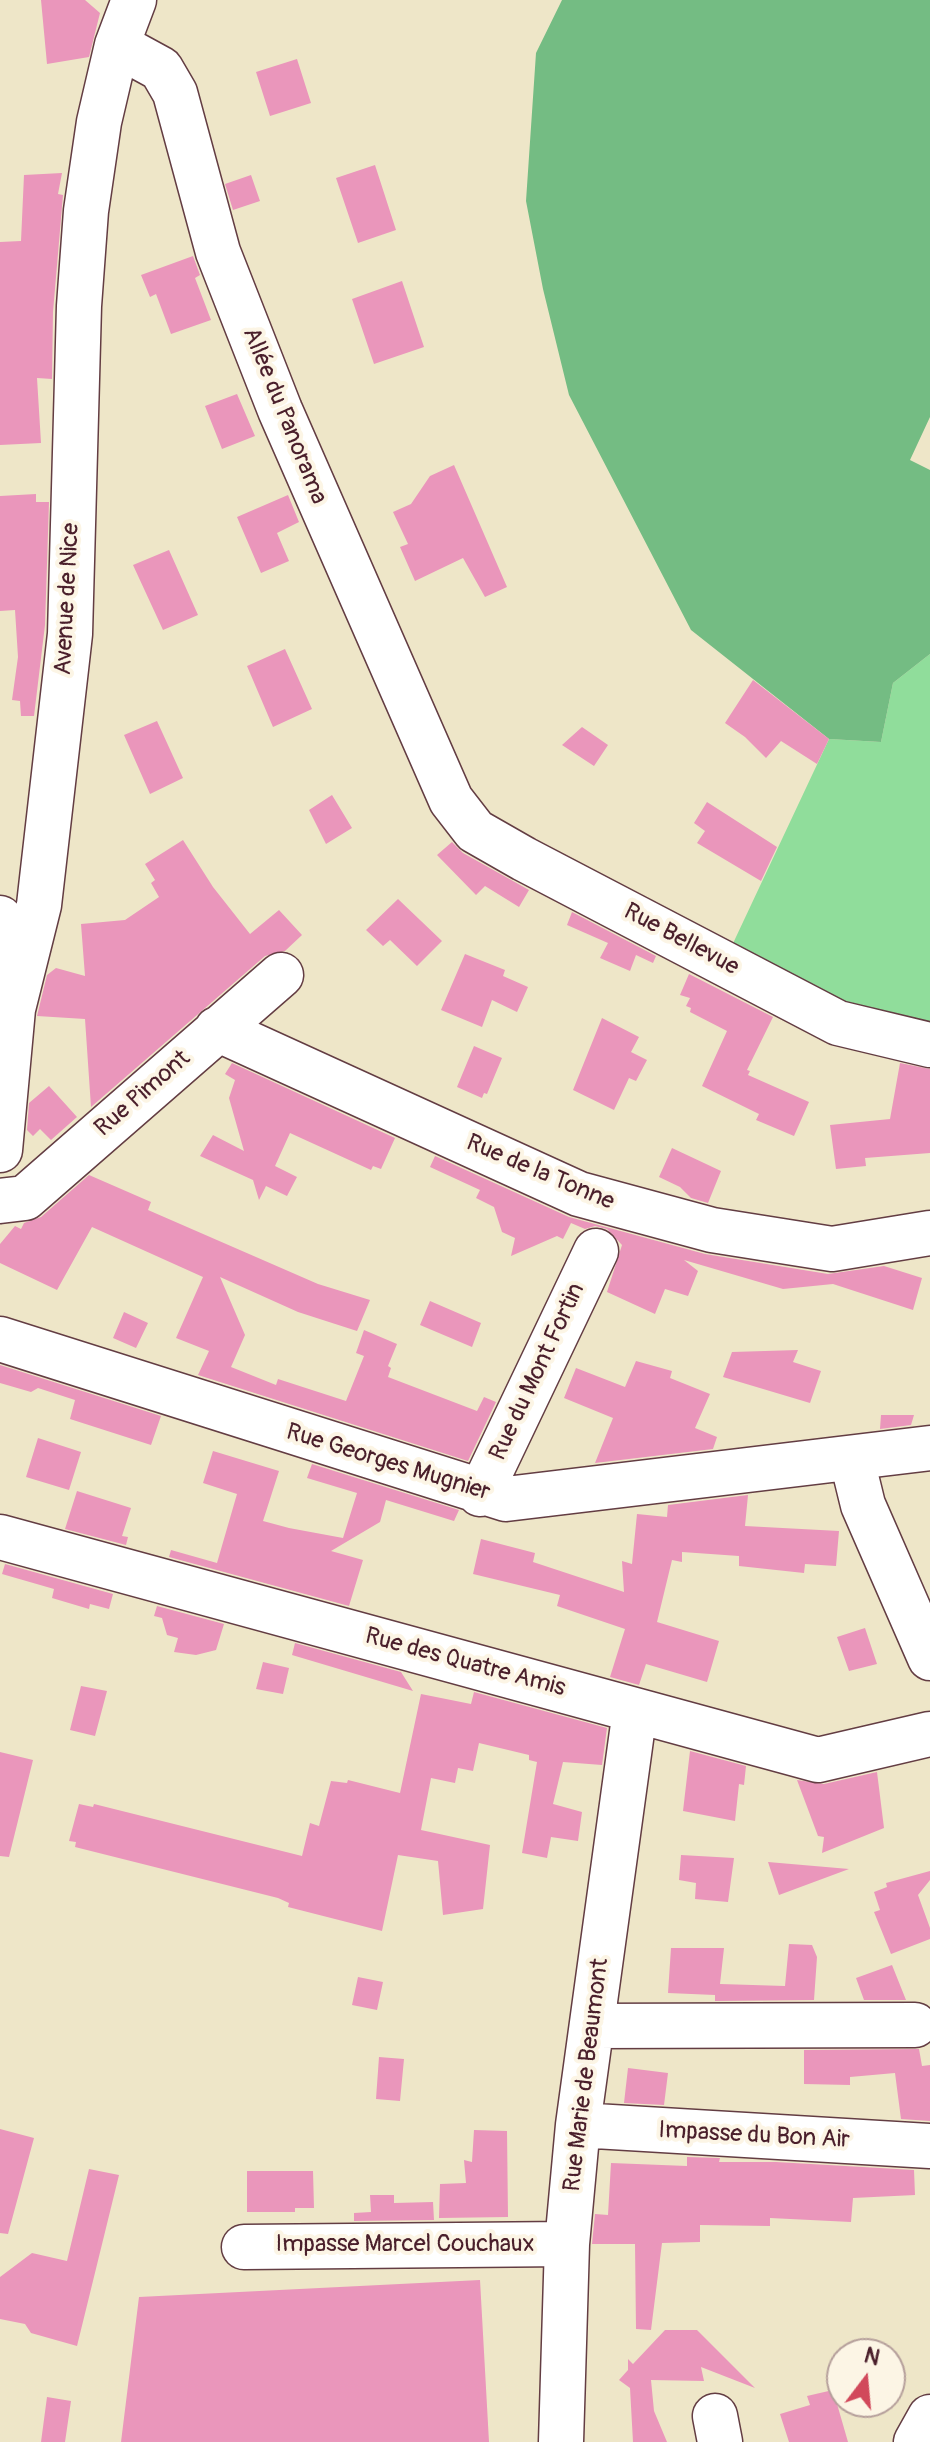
<!DOCTYPE html>
<meta charset="utf-8">
<style>
body{margin:0}
#map{position:relative;width:930px;height:2442px;overflow:hidden;background:#eee6c8;font-family:Pangolin,sans-serif}
canvas{display:block}
.north{position:absolute;left:826px;top:2338px;width:80px;height:80px;box-sizing:border-box;background:#fcf5e5;border:2px solid #b59f9b;border-radius:50%;rotate:16deg;font-size:22px;font-weight:700;line-height:32px;text-align:center;color:#4a1f2b}
.north::after{content:'';display:block;margin:auto;width:28px;height:36px;background:#d1495b;clip-path:polygon(50% 0,100% 100%,50% 72%,0 100%)}
</style>
<div id="map">
<canvas width="930" height="2442"></canvas>
<div class="north">N</div>
</div>
<script>
const c = document.querySelector('canvas').getContext('2d');
c.lineJoin = 'round';
function fillPath(path, color) { c.fillStyle = color; c.fill(path, 'evenodd'); }
function trace(path, color, width, dash) { c.strokeStyle = color; c.lineWidth = width; c.lineCap = dash ? 'butt' : 'round'; c.setLineDash(dash || []); c.stroke(path); }
function write(font, color, halo, rows, align = 'center') {
  c.font = font + ' Pangolin,sans-serif'; c.lineWidth = 8; c.setLineDash([]); c.textBaseline = 'middle'; c.strokeStyle = halo; c.fillStyle = color; for (const [text, x, y, turn = 0] of rows) {
    c.save(); c.translate(x, y); c.rotate((+turn || 0) * Math.PI / 180); c.textAlign = isNaN(turn) ? turn : align; if (halo) c.strokeText(text, 0, 0); c.fillText(text, 0, 0); c.restore();
  }
}
fillPath(new Path2D(`
 M930,654V1031L896,1025L728,954L829,739L881,742L893,683Z`), '#90dd9b');
fillPath(new Path2D(`
 M562,0H930V417L910,460L930,470V654L893,683L881,742L829,739L691,630L569,395L543,289L526,201L536,53Z`), '#74bc83');
fillPath(new Path2D(`
 M41,0H85L100,13L89,57L47,64Z
 M297,59L311,103L270,116L256,72Z
 M375,165L396,230L358,243L336,178Z
 M62,173L58,194L63,195L53,312L52,379L37,378L41,443L0,445V242L21,241L24,175Z
 M251,175L260,201L233,210L225,184Z
 M193,256L200,275L195,278L211,320L171,334L156,294L150,297L141,275Z
 M402,281L424,347L374,364L352,299Z
 M237,394L255,436L222,449L205,406Z
 M454,465L507,587L485,597L463,558L415,581L400,547L408,544L393,512L411,504L430,476Z
 M36,494V502H49L45,625L34,716H21L20,701L12,700L18,657L15,610L0,611V496Z
 M288,495L299,522L277,533L289,561L261,573L237,517Z
 M169,550L198,615L163,630L133,565Z
 M285,649L312,709L273,727L247,666Z
 M753,680L829,739L817,764L781,741L766,758L745,737L725,723Z
 M157,721L183,778L150,794L124,735Z
 M582,727L608,745L594,766L562,745Z
 M332,795L352,828L326,844L309,810Z
 M707,802L777,847L761,881L697,843L705,831L694,823Z
 M183,840L213,887L250,934L279,910L302,935L285,951L265,956L91,1107L85,1019L37,1016L47,975L56,968L85,976L81,924L125,920L159,897L151,883L155,880L145,864Z
 M452,842L463,853L529,890L519,907L485,886L476,895L437,855Z
 M398,899L442,941L417,966L390,940L383,946L366,930Z
 M572,912L656,956L653,963L636,955L630,971L600,958L608,943L567,925Z
 M465,954L505,970L503,976L528,987L517,1012L492,1000L482,1027L441,1010Z
 M689,974L773,1017L747,1070L750,1071L748,1075L809,1102L794,1136L756,1120L759,1114L702,1086L727,1031L690,1012L691,1008L686,1006L690,998L680,995Z
 M602,1018L639,1037L631,1052L647,1060L636,1081L629,1078L614,1110L573,1090Z
 M474,1046L502,1058L487,1094L484,1093L482,1098L457,1087Z
 M232,1063L395,1138L381,1169L373,1166L371,1170L290,1133L275,1166L297,1177L287,1196L266,1186L259,1200L253,1180L200,1156L213,1135L244,1151L229,1098L235,1080L225,1074Z
 M900,1063L930,1069V1153L865,1158L866,1166L836,1169L830,1125L890,1119Z
 M49,1086L77,1117L51,1140L40,1129L33,1136L27,1130L29,1103Z
 M672,1148L721,1171L708,1203L691,1198L680,1187L659,1177Z
 M435,1156L569,1217L705,1254L828,1274L884,1266L922,1278L913,1310L833,1284L783,1289L684,1260L698,1271L688,1296L665,1289L655,1314L607,1292L622,1245L607,1229L595,1226L585,1229L571,1223L563,1239L557,1236L511,1256L515,1238L502,1232L494,1207L476,1198L480,1190L430,1167Z
 M89,1175L151,1202L148,1210L318,1284L370,1300L357,1331L298,1312L220,1277L245,1335L231,1367L276,1385L278,1379L346,1401L364,1356L356,1353L364,1330L397,1344L388,1366L391,1368L388,1377L477,1411L484,1397L496,1402L468,1461L198,1375L209,1351L176,1338L203,1277L92,1227L57,1290L0,1263V1244L15,1226L21,1229L24,1223L41,1217Z
 M430,1301L481,1323L472,1347L420,1325Z
 M124,1312L148,1323L136,1348L113,1338Z
 M798,1350L793,1362L821,1371L810,1403L723,1377L732,1352Z
 M636,1361L672,1371L670,1378L710,1394L695,1428L717,1437L713,1449L595,1463L613,1418L564,1398L576,1368L625,1387Z
 M0,1365L161,1416L151,1445L70,1419L75,1400L38,1388L31,1392L0,1383Z
 M881,1415H914L911,1425L880,1429Z
 M38,1438L81,1452L69,1490L26,1477Z
 M213,1451L279,1471L263,1521L289,1528L343,1538L357,1493L307,1478L312,1464L459,1510L454,1521L386,1500L380,1522L331,1551L363,1560L349,1606L169,1557L171,1550L217,1563L237,1494L203,1483Z
 M77,1491L131,1508L122,1536L128,1537L126,1545L65,1529Z
 M748,1495L745,1526L839,1531L836,1566L805,1564L804,1573L739,1566V1556L682,1552V1562L672,1560L657,1622L719,1641L707,1682L646,1664L639,1685L610,1677L625,1629L557,1606L560,1595L473,1574L481,1539L535,1553L533,1562L624,1592L622,1561L632,1564L637,1514L667,1517L668,1505Z
 M5,1564L113,1594L109,1609L90,1604L89,1609L52,1598L54,1589L2,1574Z
 M157,1606L224,1624L216,1650L196,1655L174,1652L178,1638L167,1635L162,1618L154,1616Z
 M865,1628L877,1664L849,1671L837,1637Z
 M295,1643L401,1672L413,1691L292,1655Z
 M263,1662L289,1668L283,1694L256,1689Z
 M81,1686L107,1691L95,1736L70,1730Z
 M474,1692L607,1728L602,1765L563,1762L553,1804L582,1812L578,1841L551,1837L547,1858L522,1853L537,1762L529,1760V1755L479,1743L473,1771L458,1768L455,1783L431,1778L421,1830L490,1845L483,1909L443,1915L438,1861L398,1855L382,1931L288,1907L289,1903L278,1898L75,1847L76,1842L69,1841L79,1804L93,1807L94,1804L302,1856L310,1823L319,1826L331,1781L347,1783L348,1780L400,1793L421,1694L471,1704Z
 M690,1751L746,1766L744,1785L739,1784L735,1821L683,1811Z
 M0,1752L33,1760L9,1857L0,1856Z
 M877,1772L884,1828L822,1853L824,1837L818,1836L797,1780L824,1784Z
 M681,1855L734,1858L728,1902L695,1899L696,1883L679,1880Z
 M768,1862L849,1869L779,1895Z
 M930,1871V1880L918,1895L930,1928V1939L891,1954L874,1912L880,1910L874,1892L887,1887L886,1883Z
 M789,1944L812,1945L817,1957L814,2000L715,2001V1995L668,1993L671,1948H724L720,1984L785,1986Z
 M892,1965L906,2000H864L856,1978Z
 M358,1977L383,1982L377,2010L352,2005Z
 M919,2049L922,2066L930,2065V2121L901,2119L895,2073L850,2077V2085L804,2084V2050Z
 M379,2057L404,2059L400,2101L376,2099Z
 M628,2068L668,2073L664,2105L624,2103Z
 M0,2129L34,2138L8,2234L0,2233Z
 M474,2130L507,2131L508,2217L439,2218L440,2184L466,2183L464,2160L472,2162Z
 M687,2157L720,2158L719,2162H776L914,2170L915,2195L853,2198L851,2222L770,2218V2226L700,2225V2242L662,2243L651,2330L636,2329L635,2244H592L595,2214L608,2215L611,2163L687,2166Z
 M89,2169L119,2175L77,2346L31,2333L25,2324L0,2319V2277L32,2253L67,2261Z
 M247,2171H313L314,2208H295V2212H247Z
 M370,2195H394V2203L433,2202L434,2220L354,2221V2213L371,2212Z
 M480,2280L489,2442H121L139,2297Z
 M665,2330H697L755,2388L701,2367L704,2381L651,2380L654,2411L667,2442H633L630,2388L619,2380L628,2370V2359L633,2364Z
 M833,2390L848,2442H789L780,2414L810,2405L807,2396Z
 M47,2397L71,2401L65,2442H41Z`), '#ea96bb');
const minor = new Path2D(`
 M117,45L161,69L175,93L218,252L280,410L451,800L475,831L524,859L838,1023L930,1045
 M0,918L10,986
 M217,1029L579,1194L712,1230L832,1249L930,1233
 M0,1150L13,1009L39,905L70,634L79,306L86,211L99,122L117,45L134,0
 M0,1201L25,1198L281,975
 M0,1339L506,1499L930,1448
 M852,1460L863,1505L930,1658
 M480,1494L596,1251
 M0,1537L818,1760L930,1734
 M593,2026L915,2025
 M578,2125L930,2146
 M244,2247L567,2244
 M715,2416L720,2442
 M561,2442L567,2244L578,2125L635,1710
 M916,2442L930,2417`);
trace(minor, '#633d43', 47);
trace(minor, '#fff', 44);
write('24px', '#4a1f2b', '#fcf5e5', [
 ["Allée du Panorama",284,416,68],
 ["Avenue de Nice",68,599,-87],
 ["Rue Bellevue",681,940,28],
 ["Rue Pimont",143,1094,-41],
 ["Rue de la Tonne",540,1173,23],
 ["Rue du Mont Fortin",538,1372,-65],
 ["Rue Georges Mugnier",388,1463,17],
 ["Rue des Quatre Amis",465,1663,15],
 ["Rue Marie de Beaumont",587,2075,-83],
 ["Impasse du Bon Air",754,2136,3],
 ["Impasse Marcel Couchaux",405,2245]
]);
</script>
